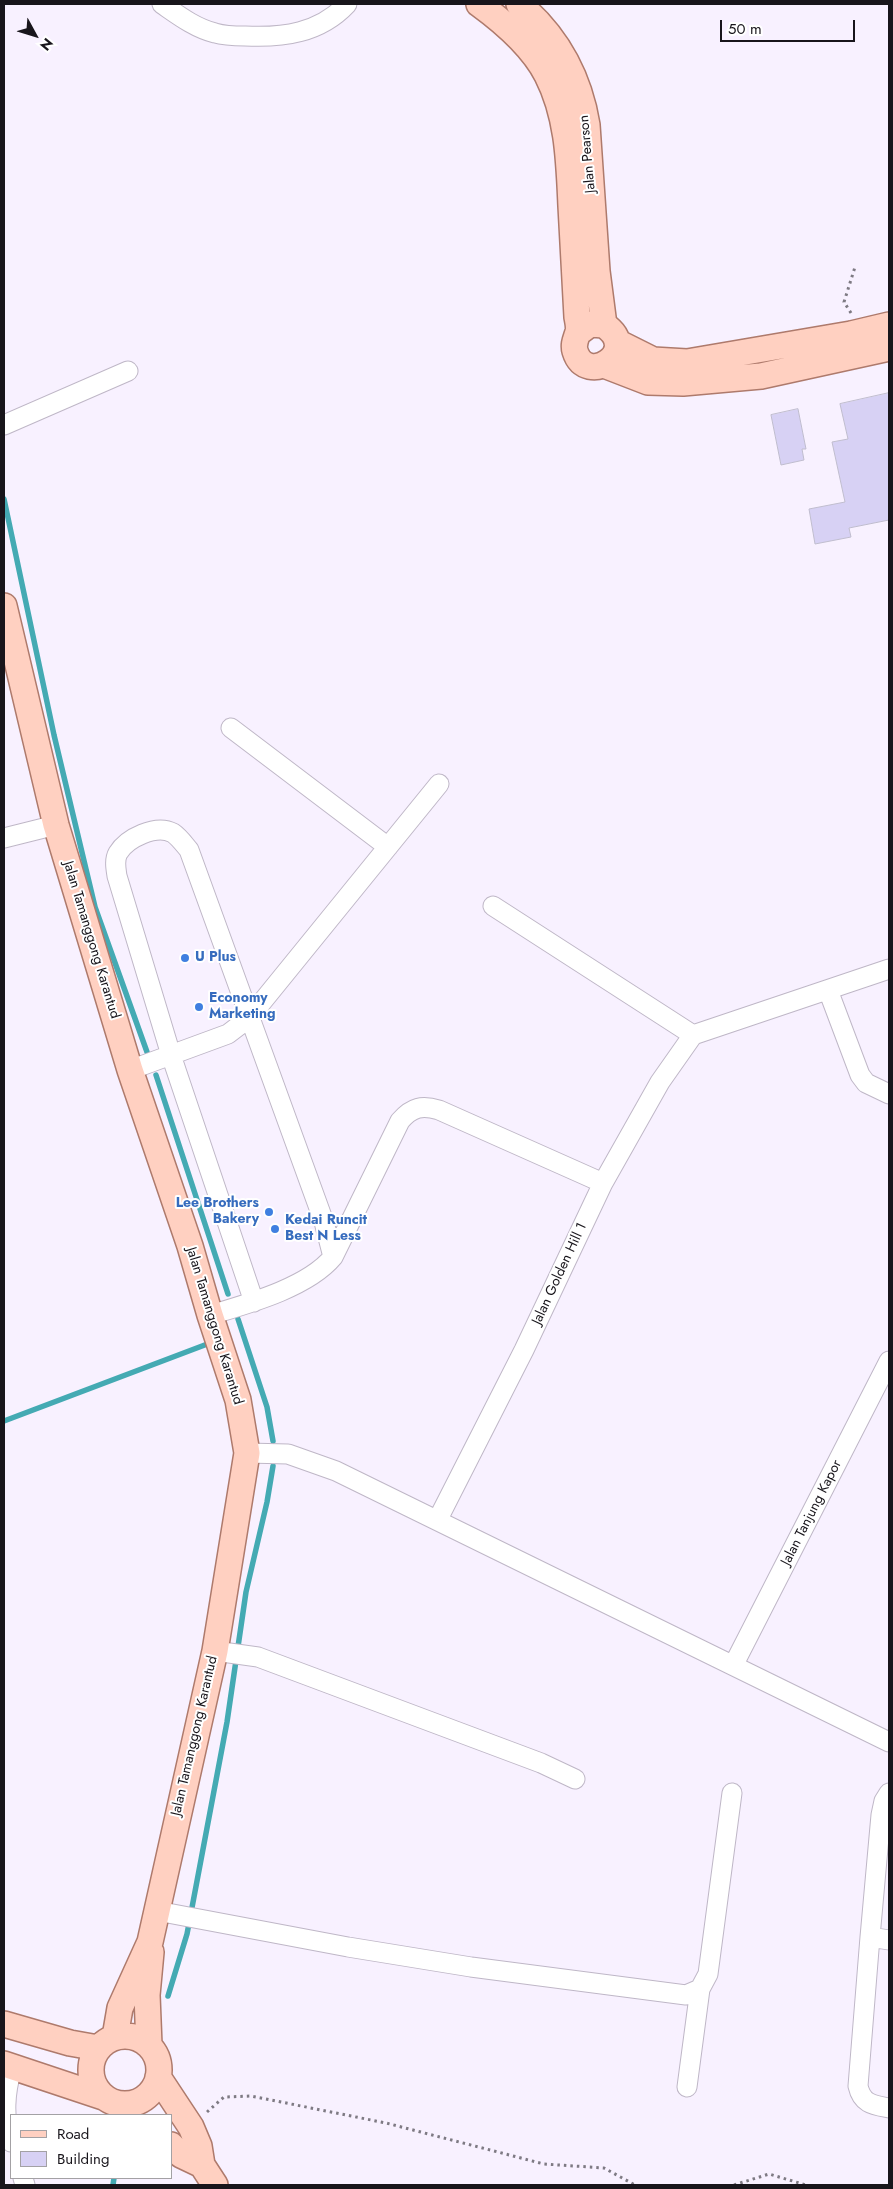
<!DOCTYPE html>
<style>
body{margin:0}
#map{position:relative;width:893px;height:2189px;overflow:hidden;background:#f8f1ff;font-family:Jost,sans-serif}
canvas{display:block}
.frame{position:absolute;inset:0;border:5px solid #18151b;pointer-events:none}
.legend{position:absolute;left:10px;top:2114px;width:162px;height:65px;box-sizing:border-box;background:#fff;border:1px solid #a3a1a4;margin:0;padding:6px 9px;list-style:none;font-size:15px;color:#18151b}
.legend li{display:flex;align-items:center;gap:10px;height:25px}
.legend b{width:25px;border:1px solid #a3a1a4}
.north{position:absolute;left:10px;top:10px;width:50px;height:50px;-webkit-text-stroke:4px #fff;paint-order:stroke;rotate:129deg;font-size:14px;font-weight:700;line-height:20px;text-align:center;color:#18151b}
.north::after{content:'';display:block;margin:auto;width:18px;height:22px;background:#18151b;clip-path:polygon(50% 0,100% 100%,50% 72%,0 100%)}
.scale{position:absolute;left:720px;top:20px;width:135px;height:22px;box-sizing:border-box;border:2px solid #18151b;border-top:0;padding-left:6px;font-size:15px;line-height:18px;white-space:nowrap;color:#18151b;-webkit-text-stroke:4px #fff;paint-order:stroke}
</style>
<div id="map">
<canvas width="893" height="2189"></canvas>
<div class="frame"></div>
<ul class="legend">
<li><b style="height:6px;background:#ffd0c1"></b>Road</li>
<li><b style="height:14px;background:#d7d1f4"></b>Building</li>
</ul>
<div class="north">N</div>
<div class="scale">50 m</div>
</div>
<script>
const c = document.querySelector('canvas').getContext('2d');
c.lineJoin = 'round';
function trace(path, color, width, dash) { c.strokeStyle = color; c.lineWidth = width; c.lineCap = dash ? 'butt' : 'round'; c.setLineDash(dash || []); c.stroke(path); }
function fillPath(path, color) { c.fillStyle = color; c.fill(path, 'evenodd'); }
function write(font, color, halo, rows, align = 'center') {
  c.font = font + ' Jost,sans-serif'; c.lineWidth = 4; c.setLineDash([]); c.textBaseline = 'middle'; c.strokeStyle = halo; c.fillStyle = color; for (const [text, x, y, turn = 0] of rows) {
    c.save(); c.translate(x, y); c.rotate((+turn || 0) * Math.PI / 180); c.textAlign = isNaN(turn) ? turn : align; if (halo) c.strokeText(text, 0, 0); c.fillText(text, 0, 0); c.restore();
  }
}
trace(new Path2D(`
 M4,499L54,735L95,907L147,1052
 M156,1075L228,1294
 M238,1319L267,1407L273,1441
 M4,1421L210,1343
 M168,1996L187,1934L227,1722L246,1592L267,1502L273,1466
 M113,2185L114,2178`), '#44aab3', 5.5);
const building = new Path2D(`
 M889,393V520L849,528L851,537L815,544L809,509L845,502L832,442L848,439L840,404Z
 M798,409L806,449H802L804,460L781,465L771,415Z`);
fillPath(building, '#d7d1f4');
trace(building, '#c0bdce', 1);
const minor = new Path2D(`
 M162,4C178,15 195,28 215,33C225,36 235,36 245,36C283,38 320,33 347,4
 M4,425L128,371
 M231,728L388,847
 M4,838L56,825
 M493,906L693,1035
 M828,990L860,1075L866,1083L889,1094
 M693,1035L889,969
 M130,1070L228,1034L249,1018L439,784
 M254,1302L171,1055L117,876C116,869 114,860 118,853C127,838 156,824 173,833C179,837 184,844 189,850L324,1222L333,1257
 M210,1315C247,1304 307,1288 333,1257L400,1121C412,1107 422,1105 439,1110L603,1183
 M247,1453L288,1454L336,1471L889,1742
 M438,1519L524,1350L603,1183L660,1082L693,1035
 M215,1651L258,1657L541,1763L575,1779
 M734,1664L889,1361
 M889,1793L884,1801L881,1815L870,1937L889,1940
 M157,1911L348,1947L471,1967L686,1995L700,1989L708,1974L732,1793
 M870,1937L858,2086C862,2104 873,2105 889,2108
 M687,2087L700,1989
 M11,2142C3,2116 5,2093 12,2068
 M23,2178L25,2185`);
const major = new Path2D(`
 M479,4C505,23 532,46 547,75C568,116 569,161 571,206C573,243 575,280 577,317C578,322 579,328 578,332C576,339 573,344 575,351C586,388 643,351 604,325L590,324L578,333
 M519,4C557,36 579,76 587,125L597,271L604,325
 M617,342L653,360L687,362L851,334L889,325
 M604,365L648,382L683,383L761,376L889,348
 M4,606L56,825L130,1070L190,1246L210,1315L238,1400L247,1453L215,1651L150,1942L120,2008L115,2037
 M4,2024L70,2043L98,2048
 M91 2070a34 34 0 1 1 68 0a34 34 0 1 1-68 0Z
 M149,2045L147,1995L151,1952
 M4,2064L103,2097
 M158,2077L191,2127L199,2146L202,2165L215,2185
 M171,2145L181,2155L202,2165`);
trace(minor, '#bfb7c7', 21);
trace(major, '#ae7a6c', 28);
trace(new Path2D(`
 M851,313L844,302L855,267
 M207,2112L224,2097L251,2096L386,2123L544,2164L604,2168L635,2185
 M734,2185L769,2174L806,2185`), '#7e7a83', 3, [2.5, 4]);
trace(minor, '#fff', 19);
trace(major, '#ffd0c1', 25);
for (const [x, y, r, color] of [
 [185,958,5,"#3f7fe0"],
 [199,1007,5,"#3f7fe0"],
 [269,1212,5,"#3f7fe0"],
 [275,1229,5,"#3f7fe0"]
]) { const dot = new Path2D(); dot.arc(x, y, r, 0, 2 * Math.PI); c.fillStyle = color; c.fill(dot); trace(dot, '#fff', 2); }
write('14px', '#18151b', '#fff', [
 ["Jalan Pearson",588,154,-95],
 ["Jalan Tamanggong Karantud",91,940,73],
 ["Jalan Golden Hill 1",560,1274,-65],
 ["Jalan Tamanggong Karantud",214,1326,73],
 ["Jalan Tanjung Kapor",812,1513,-63],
 ["Jalan Tamanggong Karantud",195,1736,-77]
]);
write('bold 14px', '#366cbe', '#fff', [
 ["U Plus",195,958],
 ["Economy",209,999],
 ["Marketing",209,1015],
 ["Lee Brothers",259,1204,"right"],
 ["Bakery",259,1220,"right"],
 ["Kedai Runcit",285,1221],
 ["Best N Less",285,1237]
], 'left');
</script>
